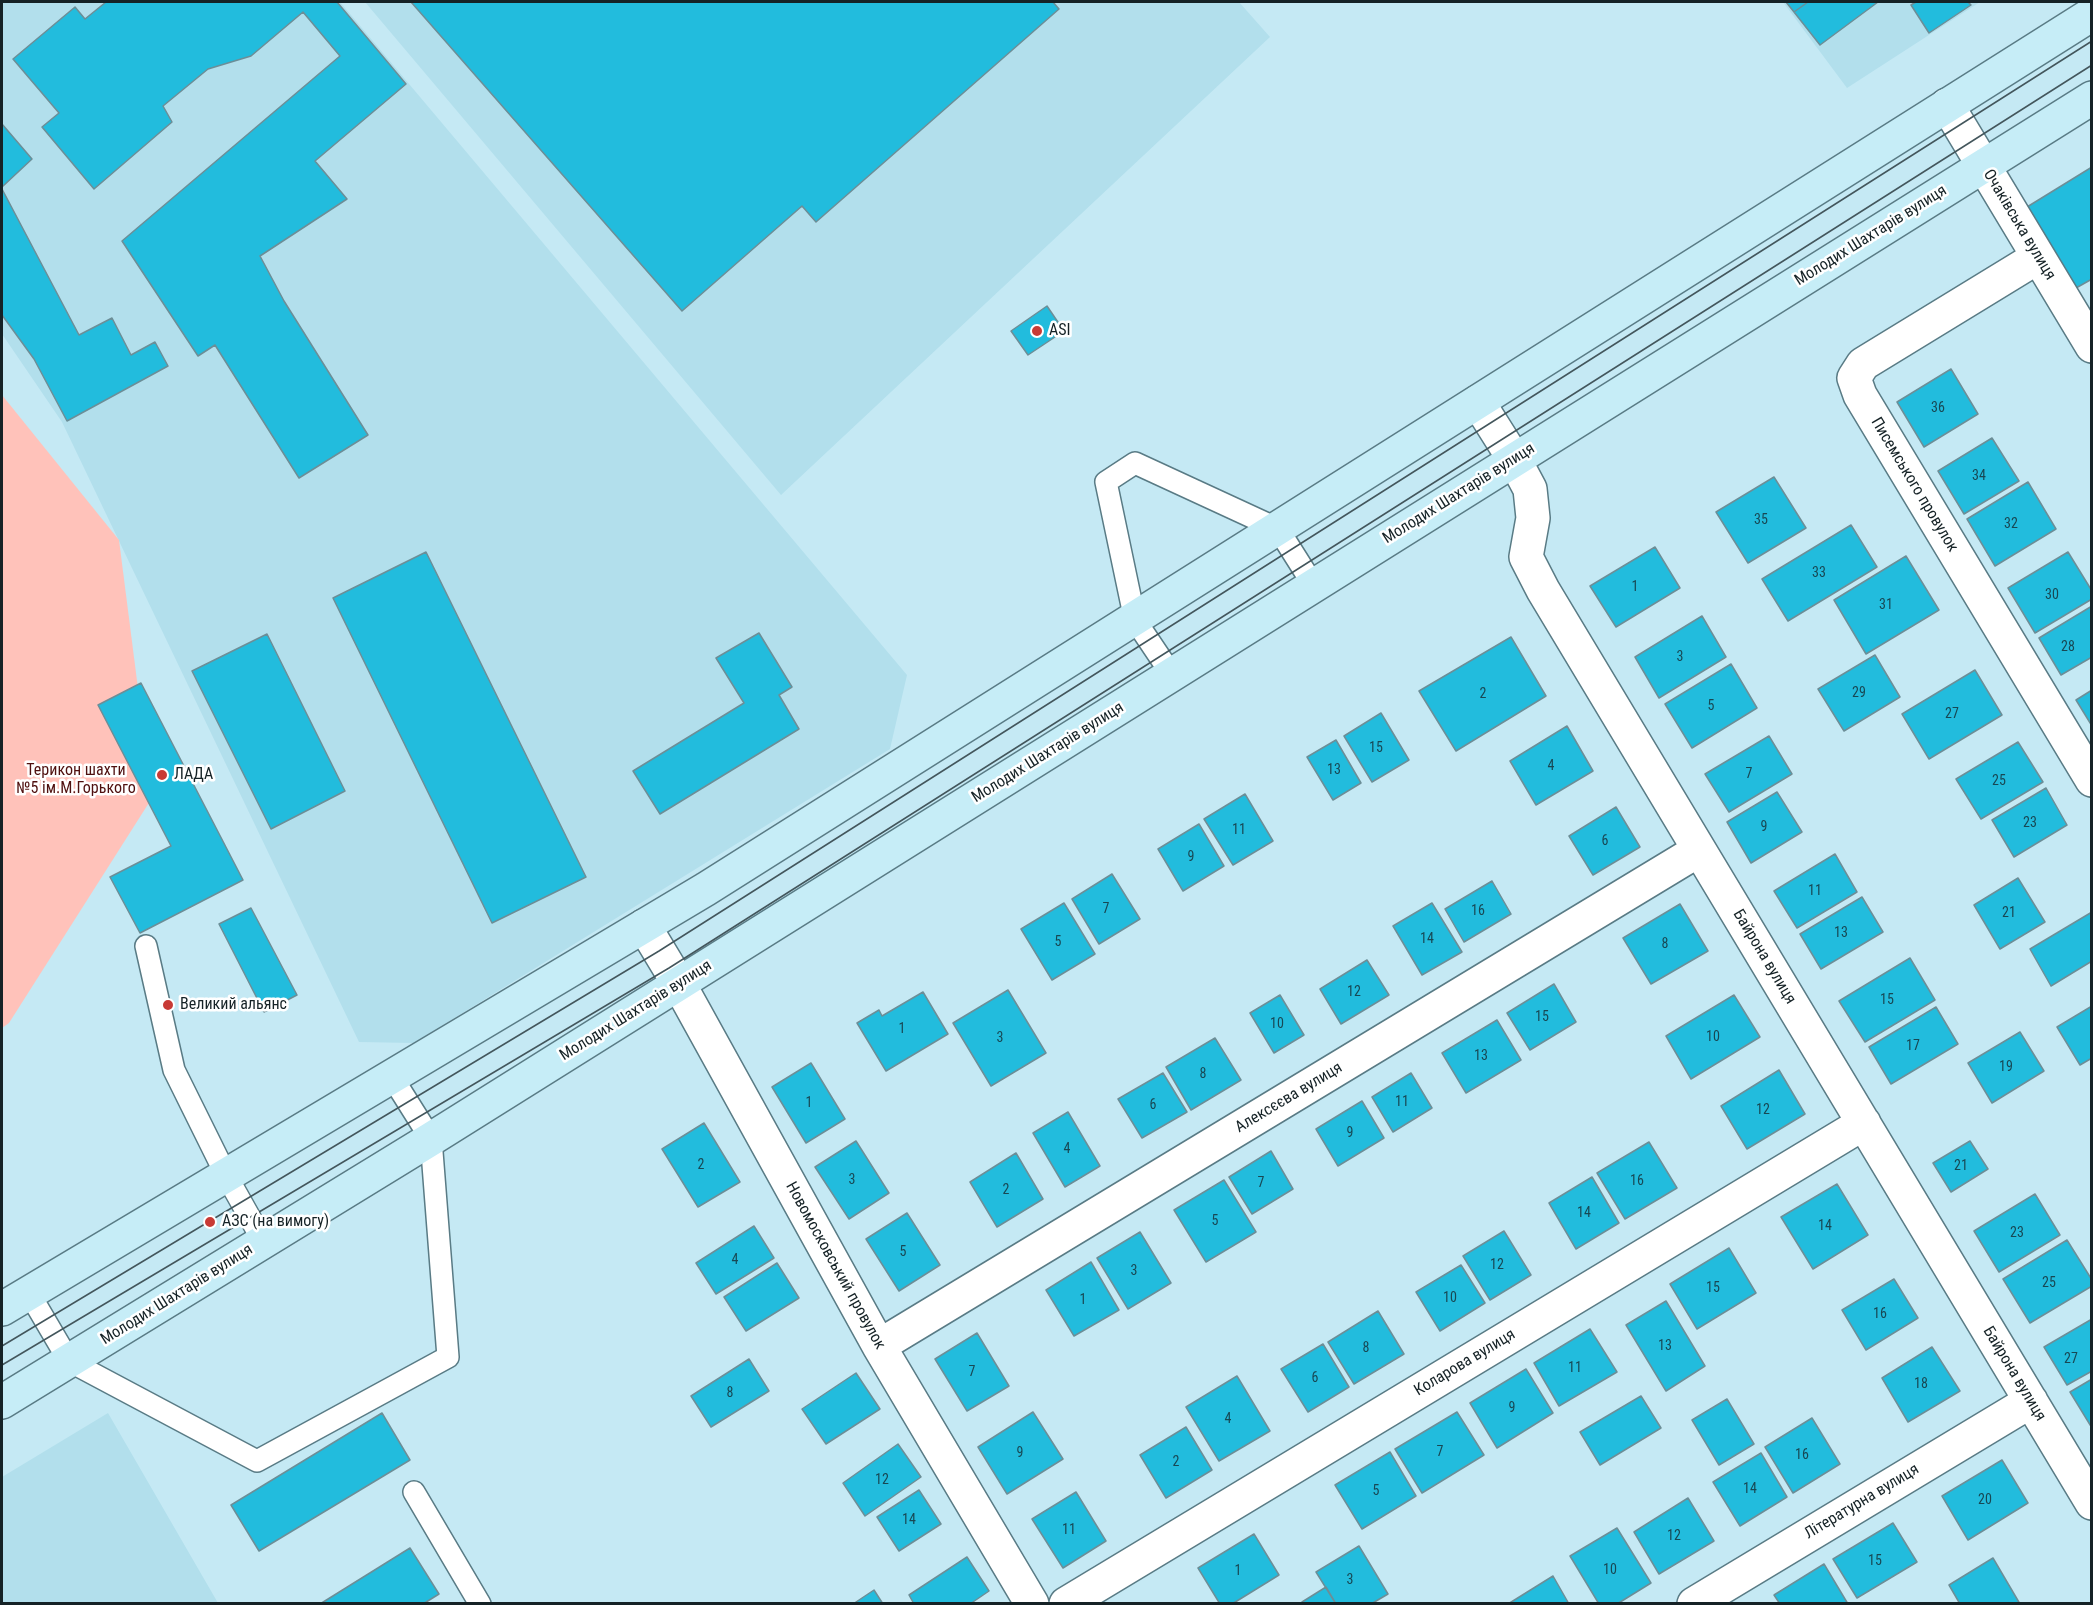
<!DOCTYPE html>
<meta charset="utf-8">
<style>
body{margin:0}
#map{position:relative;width:2093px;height:1605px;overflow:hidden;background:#c5e9f4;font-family:"Roboto Condensed",sans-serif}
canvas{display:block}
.frame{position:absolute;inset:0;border:3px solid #152226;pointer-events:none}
</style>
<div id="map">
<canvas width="2093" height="1605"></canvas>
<div class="frame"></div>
</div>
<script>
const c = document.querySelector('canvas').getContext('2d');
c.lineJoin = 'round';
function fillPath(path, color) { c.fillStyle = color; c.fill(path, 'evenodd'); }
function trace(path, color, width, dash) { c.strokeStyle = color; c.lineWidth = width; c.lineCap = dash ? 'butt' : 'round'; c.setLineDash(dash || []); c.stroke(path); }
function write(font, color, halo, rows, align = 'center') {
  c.font = font + ' "Roboto Condensed",sans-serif'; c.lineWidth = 5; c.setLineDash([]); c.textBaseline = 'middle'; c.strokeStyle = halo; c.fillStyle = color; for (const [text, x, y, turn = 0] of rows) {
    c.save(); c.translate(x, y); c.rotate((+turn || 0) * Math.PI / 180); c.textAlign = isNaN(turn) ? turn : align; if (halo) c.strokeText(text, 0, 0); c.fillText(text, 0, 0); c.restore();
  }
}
fillPath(new Path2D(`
 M2,2H340L907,675L890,749L414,1043L359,1042L62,422L2,334Z
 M365,2H1239L1270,37L781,495Z
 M1783,2H1980L1847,88Z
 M108,1413L218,1603H2V1477Z`), '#b2dfec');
fillPath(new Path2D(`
 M2,395L119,540L152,798L9,1023L2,1028Z`), '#ffc2ba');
const building = new Path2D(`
 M106,2H337L406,84L315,161L347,199L260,256L284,301L368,435L299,478L215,345L198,356L122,241L340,56L303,12L251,56L208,69L163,106L172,122L94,189L42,127L59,113L13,59L75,7L85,19Z
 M411,2H1053L1059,9L816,222L802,206L682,311Z
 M1786,2H1808L1794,12Z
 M1808,2H1878L1820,45L1794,12Z
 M1916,2H1968L1971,5L1929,33L1911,5Z
 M2,124L32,159L2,187Z
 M2092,167V279L2076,288L2027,207Z
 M2,189L79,335L112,318L131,355L155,342L168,366L67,421L34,359L2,315Z
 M1047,306L1064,331L1028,355L1011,331Z
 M1951,369L1978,414L1924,447L1897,402Z
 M1992,438L2019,481L1964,514L1938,471Z
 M1774,477L1806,528L1748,563L1716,512Z
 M2028,482L2056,529L1995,566L1967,519Z
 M1851,525L1877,567L1788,621L1762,579Z
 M1655,547L1680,588L1616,627L1590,586Z
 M426,552L586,877L492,923L333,598Z
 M2068,552L2092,591V599L2035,633L2008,588Z
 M1906,556L1939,610L1866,654L1834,600Z
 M2092,606V657L2061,675L2039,638Z
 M1702,616L1726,657L1659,698L1635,657Z
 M759,633L792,687L779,695L799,729L660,814L633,771L744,703L716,658Z
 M267,634L345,791L271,829L192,671Z
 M1511,637L1546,696L1456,751L1419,691Z
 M1875,655L1900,697L1844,731L1818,689Z
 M1731,664L1757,708L1692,748L1665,704Z
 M1975,670L2002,715L1929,759L1902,714Z
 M141,683L243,880L140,933L110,877L171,846L98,705Z
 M2092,690V726L2076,700Z
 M1381,713L1409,760L1372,782L1344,736Z
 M1567,726L1593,771L1536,805L1510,761Z
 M1769,736L1792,774L1729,812L1705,774Z
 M1336,740L1361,783L1333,800L1307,757Z
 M2018,742L2043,782L1981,819L1956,779Z
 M2046,788L2067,825L2014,857L1992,820Z
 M1777,792L1802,832L1751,863L1727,822Z
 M1245,794L1273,841L1233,865L1204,819Z
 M1616,807L1640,847L1593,875L1569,836Z
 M1199,824L1224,866L1183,891L1158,849Z
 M1835,854L1857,892L1797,928L1774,891Z
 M1112,874L1140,919L1099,944L1072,899Z
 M2018,878L2045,922L2000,949L1974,905Z
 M1492,881L1511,914L1464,942L1445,909Z
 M1862,897L1883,932L1821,969L1800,934Z
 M1064,903L1095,954L1052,980L1021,929Z
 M1432,903L1462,952L1422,975L1393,926Z
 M1680,904L1708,951L1651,984L1623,938Z
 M251,908L297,995L264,1012L219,924Z
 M2092,912V961L2051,986L2030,949Z
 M1910,958L1935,1000L1865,1042L1839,1001Z
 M1367,960L1389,995L1341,1024L1320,989Z
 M1554,984L1576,1022L1530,1050L1507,1013Z
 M1008,990L1046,1053L991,1086L953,1023Z
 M923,992L948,1034L886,1071L857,1023L879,1010L882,1016Z
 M1280,995L1304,1035L1274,1053L1250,1013Z
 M1734,995L1760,1037L1691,1079L1666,1036Z
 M2092,1006V1058L2080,1065L2057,1027Z
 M1936,1007L1958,1044L1891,1084L1869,1047Z
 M1497,1020L1521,1060L1466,1093L1442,1053Z
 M2020,1032L2044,1071L1992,1103L1968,1063Z
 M1215,1038L1241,1080L1191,1110L1166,1067Z
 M811,1063L845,1119L806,1143L772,1087Z
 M1779,1070L1805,1114L1747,1149L1721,1106Z
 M1163,1073L1187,1112L1142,1138L1118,1099Z
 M1411,1073L1432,1108L1393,1132L1372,1097Z
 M1362,1101L1384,1138L1338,1166L1316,1129Z
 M1068,1112L1100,1166L1065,1187L1033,1133Z
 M704,1123L740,1182L698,1207L662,1149Z
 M856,1141L889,1193L849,1219L815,1167Z
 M1970,1141L1988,1169L1951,1192L1933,1163Z
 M1649,1142L1677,1188L1625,1219L1597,1173Z
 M1271,1151L1293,1189L1252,1214L1229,1177Z
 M1016,1153L1043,1199L997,1227L970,1182Z
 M1592,1177L1619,1223L1576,1249L1549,1203Z
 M1224,1180L1256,1232L1206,1262L1174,1210Z
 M1837,1184L1868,1235L1813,1269L1781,1217Z
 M2035,1194L2060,1235L1999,1272L1974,1231Z
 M907,1213L940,1265L899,1291L866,1239Z
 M754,1226L774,1258L716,1294L696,1263Z
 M1504,1231L1531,1275L1490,1300L1463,1256Z
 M1140,1232L1171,1283L1128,1309L1097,1258Z
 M2067,1240L2092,1280V1286L2030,1323L2003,1279Z
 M1729,1248L1756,1293L1697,1329L1670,1284Z
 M1091,1262L1119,1310L1074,1336L1046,1290Z
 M777,1263L799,1298L746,1331L724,1297Z
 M1461,1265L1485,1303L1440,1331L1416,1292Z
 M1894,1279L1918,1318L1866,1350L1842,1310Z
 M1666,1301L1705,1366L1666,1391L1626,1325Z
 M1378,1311L1404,1354L1354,1384L1328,1342Z
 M2092,1319V1371L2067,1385L2044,1347Z
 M1590,1329L1617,1372L1559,1406L1534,1363Z
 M977,1333L1009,1386L967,1411L935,1359Z
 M1323,1344L1349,1387L1308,1412L1281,1369Z
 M1932,1347L1960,1391L1908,1422L1882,1378Z
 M749,1359L769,1391L711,1427L691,1396Z
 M1526,1369L1553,1413L1497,1448L1470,1403Z
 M856,1373L880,1409L826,1444L802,1409Z
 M1237,1376L1270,1431L1219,1461L1186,1407Z
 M2092,1379V1428L2070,1392Z
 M1641,1396L1661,1428L1600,1465L1580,1432Z
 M1727,1399L1754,1444L1719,1465L1692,1420Z
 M1033,1412L1063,1459L1007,1494L978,1447Z
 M1457,1412L1484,1455L1422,1493L1395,1449Z
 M382,1413L410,1460L259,1551L231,1505Z
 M1812,1418L1840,1464L1793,1493L1765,1447Z
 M1186,1427L1212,1470L1166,1498L1140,1455Z
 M898,1444L921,1477L865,1516L843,1483Z
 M1390,1452L1416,1496L1362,1529L1335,1485Z
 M1761,1453L1787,1497L1740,1526L1713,1482Z
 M2002,1460L2028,1503L1968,1540L1942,1496Z
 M919,1490L941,1524L899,1551L877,1517Z
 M1076,1492L1106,1541L1063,1568L1032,1519Z
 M1688,1498L1714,1541L1659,1574L1634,1532Z
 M1893,1523L1917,1562L1857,1598L1833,1559Z
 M1617,1528L1651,1583L1617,1604H1599L1570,1556Z
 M1254,1534L1279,1575L1232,1604H1220L1198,1568Z
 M1359,1546L1388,1594L1371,1604H1336L1316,1572Z
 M410,1548L439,1594L423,1604H320Z
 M967,1557L989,1591L970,1604H914L909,1595Z
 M1993,1558L2020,1604H1960L1949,1585Z
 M1824,1564L1848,1604H1780L1774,1595Z
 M1553,1576L1569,1604H1508Z
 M1326,1587L1336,1604H1303L1302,1602Z
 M874,1590L883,1604H853Z`);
fillPath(building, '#22bcdd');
trace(building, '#6c8e97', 1.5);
const lane = new Path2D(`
 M1172,675L1135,620L1106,482L1135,463L1278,529L1314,586
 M146,946L174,1070L226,1175L263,1241
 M29,1293L69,1361L257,1461L448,1357L431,1139L392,1077
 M414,1492L480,1604`);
const street = new Path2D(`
 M1947,105L2092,346
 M2038,257L1863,364L1854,378L1860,395L2092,780
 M1478,402L1514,459L1530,489L1533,518L1526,557L1543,590L2092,1503
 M644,926L679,984L879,1346L1032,1604
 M879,1346L1699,850
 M1066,1604L1864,1123
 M1694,1604L2031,1401`);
const secondary = new Path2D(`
 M2,1309L706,889L2092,14
 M2,1402L431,1139L2092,98`);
trace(lane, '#597b85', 24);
trace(street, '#597b85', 36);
trace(secondary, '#597b85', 36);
trace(lane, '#fff', 21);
trace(street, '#fff', 33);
trace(secondary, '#c6edf7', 33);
trace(new Path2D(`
 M2,1346L659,951L2092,41
 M2,1365L669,968L2092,65`), '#43565c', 1.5);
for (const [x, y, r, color] of [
 [1037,331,6,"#c83a35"],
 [162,775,6,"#c83a35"],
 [168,1005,6,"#c83a35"],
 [210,1222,6,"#c83a35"]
]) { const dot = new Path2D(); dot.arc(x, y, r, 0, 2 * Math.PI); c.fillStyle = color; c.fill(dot); trace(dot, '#fff', 2); }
write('14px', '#184854', null, [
 ["36",1938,408],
 ["34",1979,476],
 ["35",1761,520],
 ["32",2011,524],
 ["33",1819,573],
 ["1",1635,587],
 ["30",2052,595],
 ["31",1886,605],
 ["28",2068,647],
 ["3",1680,657],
 ["29",1859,693],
 ["2",1483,694],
 ["5",1711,706],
 ["27",1952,714],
 ["15",1376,748],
 ["4",1551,766],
 ["13",1334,770],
 ["7",1749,774],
 ["25",1999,781],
 ["23",2030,823],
 ["9",1764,827],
 ["11",1239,830],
 ["6",1605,841],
 ["9",1191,857],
 ["11",1815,891],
 ["7",1106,909],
 ["16",1478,911],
 ["21",2009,913],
 ["13",1841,933],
 ["14",1427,939],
 ["5",1058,942],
 ["8",1665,944],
 ["12",1354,992],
 ["15",1887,1000],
 ["15",1542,1017],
 ["10",1277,1024],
 ["1",902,1029],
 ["10",1713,1037],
 ["3",1000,1038],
 ["17",1913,1046],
 ["13",1481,1056],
 ["19",2006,1067],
 ["8",1203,1074],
 ["11",1402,1102],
 ["1",809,1103],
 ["6",1153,1105],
 ["12",1763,1110],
 ["9",1350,1133],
 ["4",1067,1149],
 ["2",701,1165],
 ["21",1961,1166],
 ["3",852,1180],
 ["16",1637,1181],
 ["7",1261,1183],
 ["2",1006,1190],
 ["14",1584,1213],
 ["5",1215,1221],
 ["14",1825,1226],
 ["23",2017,1233],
 ["5",903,1252],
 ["4",735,1260],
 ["12",1497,1265],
 ["3",1134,1271],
 ["25",2049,1283],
 ["15",1713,1288],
 ["10",1450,1298],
 ["1",1083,1300],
 ["16",1880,1314],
 ["13",1665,1346],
 ["8",1366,1348],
 ["27",2071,1359],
 ["11",1575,1368],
 ["7",972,1372],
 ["6",1315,1378],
 ["18",1921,1384],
 ["8",730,1393],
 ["9",1512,1408],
 ["4",1228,1419],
 ["7",1440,1452],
 ["9",1020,1453],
 ["16",1802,1455],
 ["2",1176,1462],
 ["12",882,1480],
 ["14",1750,1489],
 ["5",1376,1491],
 ["20",1985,1500],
 ["14",909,1520],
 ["11",1069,1530],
 ["12",1674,1536],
 ["15",1875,1561],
 ["10",1610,1570],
 ["1",1238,1571],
 ["3",1350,1580]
]);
write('16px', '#152226', '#fff', [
 ["Очаківська вулиця",2019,225,59],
 ["Молодих Шахтарів вулиця",1871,236,-32],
 ["Писемського провулок",1914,485,59],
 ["Молодих Шахтарів вулиця",1459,494,-32],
 ["Молодих Шахтарів вулиця",1048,753,-32],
 ["Байрона вулиця",1764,957,59],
 ["Молодих Шахтарів вулиця",636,1011,-32],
 ["Алексєєва вулиця",1289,1098,-31],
 ["Новомосковський провулок",835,1266,61],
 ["Молодих Шахтарів вулиця",177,1295,-32],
 ["Коларова вулиця",1465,1363,-31],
 ["Байрона вулиця",2014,1374,59],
 ["Літературна вулиця",1862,1502,-31]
]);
write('16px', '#152226', '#fff', [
 ["ASI",1049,331],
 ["ЛАДА",174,775],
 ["Великий альянс",180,1005],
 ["АЗС (на вимогу)",222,1222]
], 'left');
write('16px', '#4f100f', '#fff', [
 ["Терикон шахти",76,771],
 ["№5 ім.М.Горького",76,789]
]);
</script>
